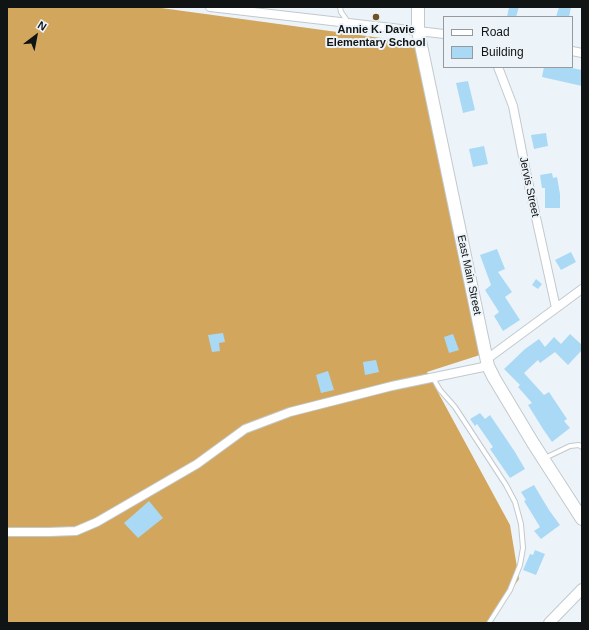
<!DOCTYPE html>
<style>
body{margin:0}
#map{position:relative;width:589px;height:630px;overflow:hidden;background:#edf4f9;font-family:Arial,sans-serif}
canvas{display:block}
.frame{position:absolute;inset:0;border:8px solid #111415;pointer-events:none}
.legend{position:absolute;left:443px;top:16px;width:130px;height:52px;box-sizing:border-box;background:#edf4f9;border:1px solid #959a9e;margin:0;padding:5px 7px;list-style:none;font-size:12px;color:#111415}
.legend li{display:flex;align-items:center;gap:8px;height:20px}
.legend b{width:20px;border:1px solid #959a9e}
.north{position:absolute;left:16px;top:16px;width:40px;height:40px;-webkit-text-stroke:3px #edf4f9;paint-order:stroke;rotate:32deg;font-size:11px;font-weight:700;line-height:16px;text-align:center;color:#111415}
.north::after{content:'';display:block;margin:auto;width:14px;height:18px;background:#111415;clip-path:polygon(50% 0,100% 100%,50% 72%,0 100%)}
</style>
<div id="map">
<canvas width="589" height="630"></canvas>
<div class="frame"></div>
<ul class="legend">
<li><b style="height:5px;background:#fff"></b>Road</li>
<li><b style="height:11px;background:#aad9f6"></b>Building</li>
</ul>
<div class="north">N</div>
</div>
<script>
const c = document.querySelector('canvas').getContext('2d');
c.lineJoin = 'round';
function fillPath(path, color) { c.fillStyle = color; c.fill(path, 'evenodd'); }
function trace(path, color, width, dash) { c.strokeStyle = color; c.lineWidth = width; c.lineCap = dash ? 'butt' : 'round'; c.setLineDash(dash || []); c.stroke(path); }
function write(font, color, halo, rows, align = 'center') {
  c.font = font + ' Arial,sans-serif'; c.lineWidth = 4; c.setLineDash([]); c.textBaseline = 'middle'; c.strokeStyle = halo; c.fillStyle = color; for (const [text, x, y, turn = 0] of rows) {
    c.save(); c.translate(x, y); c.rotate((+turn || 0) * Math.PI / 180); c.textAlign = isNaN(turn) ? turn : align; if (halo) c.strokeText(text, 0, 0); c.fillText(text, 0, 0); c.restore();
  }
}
fillPath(new Path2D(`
 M7,7H154L418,43L483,354L427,372L510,525L519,579L496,612L487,623H7Z`), '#d2a75d');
fillPath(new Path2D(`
 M509,7H519L516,17H507Z
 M559,7H571L569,17H556Z
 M544,67H567L582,70V86L542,77Z
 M468,81L475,110L463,113L456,83Z
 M546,133L548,146L534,149L531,135Z
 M484,146L488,164L473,167L469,149Z
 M552,173L553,178L557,177L560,194V208H545V188H542L540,175Z
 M497,249L505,269L498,272L512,292L505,297L520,320L503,331L494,316L499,312L485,290L491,285L480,255Z
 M571,252L576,262L561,270L555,260Z
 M536,279L542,284L538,289L532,285Z
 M223,333L225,342L219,343L220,351L212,352L208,335Z
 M453,334L459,350L449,353L444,337Z
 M570,334L582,345V350L568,365L555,352L540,363L538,360L524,373L544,395L549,392L567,419L564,421L570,428L552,442L543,429L528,405L532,403L518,387L520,385L504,369L525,349L539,339L545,347L554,337L561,344Z
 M376,360L379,372L365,375L363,362Z
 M328,371L334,390L321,393L316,375Z
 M480,413L485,419L490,415L515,452L525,469L510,478L490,449L493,447L477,424L475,426L470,419Z
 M534,485L549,510L560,525L541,539L534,531L540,527L524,501L526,500L521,492Z
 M149,501L163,518L138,538L124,523Z
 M535,550L545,554L536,575L523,570L530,554L533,555Z`), '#aad9f6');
const service = new Path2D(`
 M340,7L341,12L348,22
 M433,378L440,390L455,407L506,485L515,502L521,524L523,548L520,565L510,590L489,623
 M545,458L570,446L579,445L582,447`);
const minor = new Path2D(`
 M210,7L444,34
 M572,51L582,53
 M498,67L513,106L526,172L556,308
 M487,359L582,289
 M7,532H49L76,531L97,522L197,464L245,429L290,412L392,386L488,366`);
const tertiary = new Path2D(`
 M549,623L582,589`);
const secondary = new Path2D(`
 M418,7V31L488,366L494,378L533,443L582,519`);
trace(service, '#c2c9cd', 6);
trace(minor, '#c2c9cd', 10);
trace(tertiary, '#c2c9cd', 12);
trace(secondary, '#c2c9cd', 14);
trace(service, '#fff', 4);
trace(minor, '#fff', 8);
trace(tertiary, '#fff', 10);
trace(secondary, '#fff', 12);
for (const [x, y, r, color] of [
 [376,17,4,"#6e5425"]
]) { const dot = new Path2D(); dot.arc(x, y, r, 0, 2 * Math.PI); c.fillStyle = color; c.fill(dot); trace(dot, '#edf4f9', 1.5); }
write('bold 11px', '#111415', '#edf4f9', [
 ["Annie K. Davie",376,30],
 ["Elementary School",376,43]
]);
write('11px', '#111415', '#edf4f9', [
 ["Jervis Street",529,187,78],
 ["East Main Street",469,275,78]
]);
</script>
